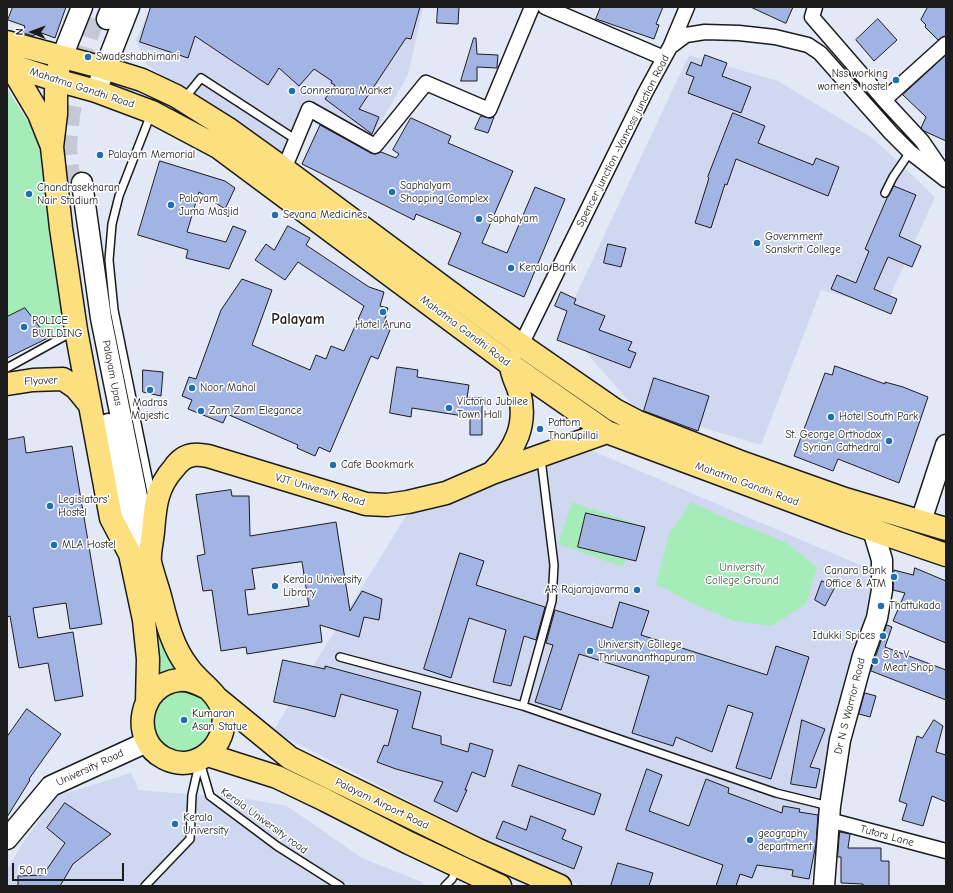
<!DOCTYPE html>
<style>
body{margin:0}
#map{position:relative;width:953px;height:893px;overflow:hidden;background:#e3e8f7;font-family:"Comic Neue",sans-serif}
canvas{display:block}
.frame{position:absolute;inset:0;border:8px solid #1c1c1c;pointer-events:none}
.north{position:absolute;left:12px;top:12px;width:40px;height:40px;-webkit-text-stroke:3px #fff;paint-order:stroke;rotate:271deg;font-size:11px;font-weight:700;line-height:16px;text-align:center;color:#1c1c1c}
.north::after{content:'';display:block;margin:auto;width:14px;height:18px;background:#1c1c1c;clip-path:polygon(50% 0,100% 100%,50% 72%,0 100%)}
.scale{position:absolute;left:12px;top:863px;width:112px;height:18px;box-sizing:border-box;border:2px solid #1c1c1c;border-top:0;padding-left:5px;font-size:12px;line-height:14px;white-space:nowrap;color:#1c1c1c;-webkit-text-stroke:3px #fff;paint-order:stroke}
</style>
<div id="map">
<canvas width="953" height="893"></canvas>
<div class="frame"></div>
<div class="north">N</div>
<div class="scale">50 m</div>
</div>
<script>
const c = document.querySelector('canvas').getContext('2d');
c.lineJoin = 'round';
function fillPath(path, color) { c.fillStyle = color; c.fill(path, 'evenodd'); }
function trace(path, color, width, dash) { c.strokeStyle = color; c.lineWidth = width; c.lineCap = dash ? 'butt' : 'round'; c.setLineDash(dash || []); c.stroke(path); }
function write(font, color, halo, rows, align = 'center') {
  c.font = font + ' "Comic Neue",sans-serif'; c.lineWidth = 3; c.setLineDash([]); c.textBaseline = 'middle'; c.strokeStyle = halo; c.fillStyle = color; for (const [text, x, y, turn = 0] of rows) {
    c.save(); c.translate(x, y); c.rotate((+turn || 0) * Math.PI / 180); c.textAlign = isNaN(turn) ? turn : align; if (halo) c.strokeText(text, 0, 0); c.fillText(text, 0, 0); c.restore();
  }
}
fillPath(new Path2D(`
 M151,7H423L408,75L375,133L318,107L288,162L147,65L136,40Z
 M689,55L778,81L874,139L935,197L885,307L821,290L761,445L634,407L562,325Z
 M593,451L874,571L810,886H581L468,831L273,731L409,511Z
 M131,773L139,790L210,796L225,795L287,806L362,858L422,882L425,886H7V870L24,841L57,796Z`), '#d0d8f1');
fillPath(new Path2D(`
 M7,89L41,142L67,322L48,338L7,358Z
 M572,502L637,524L623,567L558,544Z
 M691,502L723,517L785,542L817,567L806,604L772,626L735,621L698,606L656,584L669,534Z
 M151,603L186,671L155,684Z
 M180,690H197L216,707L209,746L177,754C172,751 166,748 162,743C145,723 158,698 180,690Z`), '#a5ecb9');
const building = new Path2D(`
 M13,7H66L55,38L36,31L34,36L23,33L25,26L8,20Z
 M151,7H420L411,39L406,38L359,109L379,117L372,134L325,99L335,85L331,83L332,81L314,69L299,86L279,68L268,85L195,36L188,58L140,42Z
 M438,7H459L458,24L437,23Z
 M601,7H663L656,24L659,25L654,39L596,19Z
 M751,7H793L786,23Z
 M928,7H946V36L938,40L925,27L926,25L921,20Z
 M878,19L897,40L874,61L856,40Z
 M474,38H476L477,54L498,55L497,68L477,67V81H461Z
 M705,55L727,63L722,76L751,87L741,113L688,93L694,77L686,74L691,62L701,66Z
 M946,55V141L924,131L921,128L926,117L903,95Z
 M733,113L765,126L758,143L813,165L816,158L839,167L828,196L736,159L727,185L725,184L711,228L695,223L709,178L708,177Z
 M481,116L490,118L494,117L488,133L475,129Z
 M411,118L451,136L448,143L513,171L482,243L507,253L535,187L565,199L524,297L448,264L461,233L416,214L414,220L302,164L320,125L371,153L375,154L381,152L396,158L399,154L393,150Z
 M160,161L225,181L235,188L225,209L199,192L187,232L226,242L233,226L246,231L229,269L186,258L188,250L138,235Z
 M894,186L916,195L899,236L921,246L912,267L888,257L874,289L897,299L891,314L831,289L837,275L856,283L869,251L865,249L887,198L889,195Z
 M288,226L310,238L306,245L369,287L384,292L380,306L388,308L383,326L390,330L378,359L371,356L330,452L319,447L315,456L297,448L298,445L227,414L223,423L188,409L192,400L182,396L189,377L196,379L221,310L242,279L272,290L252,345L310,370L316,355L326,359L331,346L344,351L364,306L298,262L285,280L255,260L266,244L274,250Z
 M608,244L626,248L621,267L604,263Z
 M561,292L576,299L574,304L605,316L599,330L632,342L628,350L636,353L630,368L557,340L567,311L555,306Z
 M25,308L48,338L7,358V317Z
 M835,366L885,384V382L903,387L928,397L899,483L838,459L833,471L794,456L825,373L832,375Z
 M397,367L418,370L417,377L469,385L467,398H482V435H470V417L412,408L411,417L390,413Z
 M143,370L163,372L161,396L143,392Z
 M654,378L709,396L698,431L644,411Z
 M24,437L26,453L72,446L102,624L70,629L66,603L33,608L38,638L73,632L83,696L55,701L48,663L19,668L10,616L7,617V440Z
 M231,490L232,496H249L250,536L336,522L350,611L362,591L382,599L379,620L364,617L359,637L320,625L322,642L247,654L246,647L221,651L212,590L203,591L197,556L205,554L196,495ZM302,562L309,606L248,615L245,590L255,589L252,569Z
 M586,513L645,527L636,561L578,547Z
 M460,553L484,561L476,585L545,607L536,640L524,636L511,686L493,682L506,630L469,618L451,678L424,669Z
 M915,568L946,581V643L893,621L905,593L893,590L894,570L913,575Z
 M822,581L835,587L825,606L815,600Z
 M620,602L649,611L641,635L767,675L776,646L809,657L771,779L736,768L753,713L728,705L712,752L676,737L673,746L632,733L649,676L579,654L561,710L535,702L553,645L546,643L555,610L612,628Z
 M887,625L892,627L885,647L946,670V700L871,671Z
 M283,660L325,669V666L421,692L412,728L441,736V744L468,752L470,743L493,750L485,777L472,772L465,790H467L457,812L434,801L443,782L396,769L377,762L384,745L388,746L398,710L341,694L335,717L305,709L274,702Z
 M865,693L876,696L870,717L859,714Z
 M27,709L61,734L29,779L30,780L7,817V737Z
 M802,720L825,729L810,767L820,769L816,788L791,784Z
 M934,720L943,726L936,752L946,755V802L932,796L923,826L902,820L907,804L899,801L917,736L922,738Z
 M519,765L601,794L594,815L512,786Z
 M647,769L662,775L649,811L689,826L706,779L729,788L728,793L782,813L783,806L800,809L799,812L818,815L816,844L809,879L792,876L793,870L757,865L752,878L740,874L736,886H716L723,865L626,830Z
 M65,803L111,834L73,864L60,886H18V876L43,875L65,843L47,828Z
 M531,816L566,830L562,839L582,847L574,869L496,838L503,821L526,830Z
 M840,832L850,834L848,848H881V861H889V886H863V884L841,883V857H838Z
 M618,863L653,873L649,886H611Z`);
fillPath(building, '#a2b4e3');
trace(building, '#1c1c1c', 1);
trace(new Path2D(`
 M71,185L67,147L70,115L83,55L95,15`), '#c5c9d6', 20, [20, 10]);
const lane = new Path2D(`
 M184,99L201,78L295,139
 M151,114L119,196L112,224L109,260L114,310L152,497
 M885,193L893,177L910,152
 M7,368L74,331
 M340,657L523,706L776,793L829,806
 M523,706L552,601L554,565L541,459
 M200,762L210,796L277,846L340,886
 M145,886L190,839L192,795L199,764
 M445,886L452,879L457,868`);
const street = new Path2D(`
 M545,7L664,58
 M815,7L812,17L884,100L922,141L944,173
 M671,45L687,7
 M884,100L946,44
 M284,169L309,109L375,146L426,83L489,110L532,7
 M518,351L645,93L670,47L686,35L705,32L739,33L775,37L808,45L820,53L891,133L910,152L946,180
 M829,820L946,851`);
const secondary = new Path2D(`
 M107,19L112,7
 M62,57L82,7
 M96,91L129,7
 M82,183L101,318L148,551
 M108,424L129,547
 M921,521L946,445
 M7,839L51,786L147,742
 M824,886L830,806L840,740L863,656L877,618L882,590V560L873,530`);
const primary = new Path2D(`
 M7,42L104,68L142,80L176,96L227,128L284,169L521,345L615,410L638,422L738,461L845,499L946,529
 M7,64L56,80L96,91L152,112L218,147L511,365L607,432L846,521L946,555
 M10,65L39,114L51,144
 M59,66L56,80V114L52,147L61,228L76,330L111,518L130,554L144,620L148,659L147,703
 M7,384L33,380L63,379L76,388L90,405
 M493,472C515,449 528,425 519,391C517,383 511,374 511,365
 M205,687C197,683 189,679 179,680C139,684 129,740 164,758C196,775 229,745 223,712C219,693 199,683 188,667C181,658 175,646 171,635C167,624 164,612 161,600C158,588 153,575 150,562C149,553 152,542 153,532C155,507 156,488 174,468C179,461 185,456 193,455C198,454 203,455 208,456L366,504L387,505L408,502L446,493L492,473L607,432
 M218,699L290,758L476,849L560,886
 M208,755L277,777L325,800L409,843L500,886`);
trace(lane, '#1c1c1c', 10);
trace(street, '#1c1c1c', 17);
trace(secondary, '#1c1c1c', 23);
trace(primary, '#1c1c1c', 25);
trace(lane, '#fff', 7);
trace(street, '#fff', 14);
trace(secondary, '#fff', 20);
trace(primary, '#fce080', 22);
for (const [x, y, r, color] of [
 [88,57,4,"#1f6fb2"],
 [896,80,4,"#1f6fb2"],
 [292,91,4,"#1f6fb2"],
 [100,155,4,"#1f6fb2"],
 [392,192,4,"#1f6fb2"],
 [29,194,4,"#1f6fb2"],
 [171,205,4,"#1f6fb2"],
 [275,215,4,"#1f6fb2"],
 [479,219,4,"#1f6fb2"],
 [757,243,4,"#1f6fb2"],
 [511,268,4,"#1f6fb2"],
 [383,312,4,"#1f6fb2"],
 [24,327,4,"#1f6fb2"],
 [192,388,4,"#1f6fb2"],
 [150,390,4,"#1f6fb2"],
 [449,408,4,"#1f6fb2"],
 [201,411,4,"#1f6fb2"],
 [831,417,4,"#1f6fb2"],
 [540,429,4,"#1f6fb2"],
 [889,441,4,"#1f6fb2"],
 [333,465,4,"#1f6fb2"],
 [50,506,4,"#1f6fb2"],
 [54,545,4,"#1f6fb2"],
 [894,577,4,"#1f6fb2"],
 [275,586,4,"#1f6fb2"],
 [637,590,4,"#1f6fb2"],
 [881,606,4,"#1f6fb2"],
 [883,636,4,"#1f6fb2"],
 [590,651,4,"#1f6fb2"],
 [875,661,4,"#1f6fb2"],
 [184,720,4,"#1f6fb2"],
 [175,824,4,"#1f6fb2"],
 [750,840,4,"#1f6fb2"]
]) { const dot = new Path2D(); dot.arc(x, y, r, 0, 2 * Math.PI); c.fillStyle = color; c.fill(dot); trace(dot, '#fff', 1.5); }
write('11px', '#1c1c1c', '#fff', [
 ["Swadeshabhimani",96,57],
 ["Nss working",888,74,"right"],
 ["women's hostel",888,87,"right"],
 ["Connemara Market",300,91],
 ["Palayam Memorial",108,155],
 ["Saphalyam",400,186],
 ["Shopping Complex",400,199],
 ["Chandrasekharan",37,188],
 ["Nair Stadium",37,201],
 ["Palayam",179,199],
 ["Juma Masjid",179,212],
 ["Sevana Medicines",283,215],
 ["Saphalyam",487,219],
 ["Government",765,237],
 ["Sanskrit College",765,250],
 ["Kerala Bank",519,268],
 ["POLICE",32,321],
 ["BUILDING",32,334],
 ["Hotel Aruna",383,325,"center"],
 ["Noor Mahal",200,388],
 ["Victoria Jubilee",457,402],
 ["Town Hall",457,415],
 ["Madras",150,403,"center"],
 ["Majestic",150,416,"center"],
 ["Zam Zam Elegance",209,411],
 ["Hotel South Park",839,417],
 ["Pattom",548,423],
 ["Thanupillai",548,436],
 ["St. George Orthodox",881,435,"right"],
 ["Syrian Cathedral",881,448,"right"],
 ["Cafe Bookmark",341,465],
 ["Legislators'",58,500],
 ["Hostel",58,513],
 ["MLA Hostel",62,545],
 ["Canara Bank",886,571,"right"],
 ["Office & ATM",886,584,"right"],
 ["Kerala University",283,580],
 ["Library",283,593],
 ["AR Rajarajavarma",629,590,"right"],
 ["Thattukada",889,606],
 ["Idukki Spices",875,636,"right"],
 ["University College",598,645],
 ["Thriuvananthapuram",598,658],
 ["S & V",883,655],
 ["Meat Shop",883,668],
 ["Kumaran",192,714],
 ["Asan Statue",192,727],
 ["Kerala",183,818],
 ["University",183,831],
 ["geography",758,834],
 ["department",758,847]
], 'left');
write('11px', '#1c1c1c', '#fff', [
 ["Mahatma Gandhi Road",82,88,18],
 ["Spencer junction -Vanross junction Road",623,141,-63],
 ["Mahatma Gandhi Road",465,331,37],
 ["Palayam Upas",112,373,79],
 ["Flyover",41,381,-3],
 ["Mahatma Gandhi Road",747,484,20],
 ["VJT University Road",320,490,16],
 ["Dr N S Warrior Road",850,706,-76],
 ["University Road",90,768,-25],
 ["Palayam Airport Road",382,804,26],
 ["Kerala University road",264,821,36],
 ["Tutors Lane",887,836,15]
]);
write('11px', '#455a4b', '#fff', [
 ["University",742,568],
 ["College Ground",742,581]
]);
write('bold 15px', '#1c1c1c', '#fff', [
 ["Palayam",298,320]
]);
</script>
